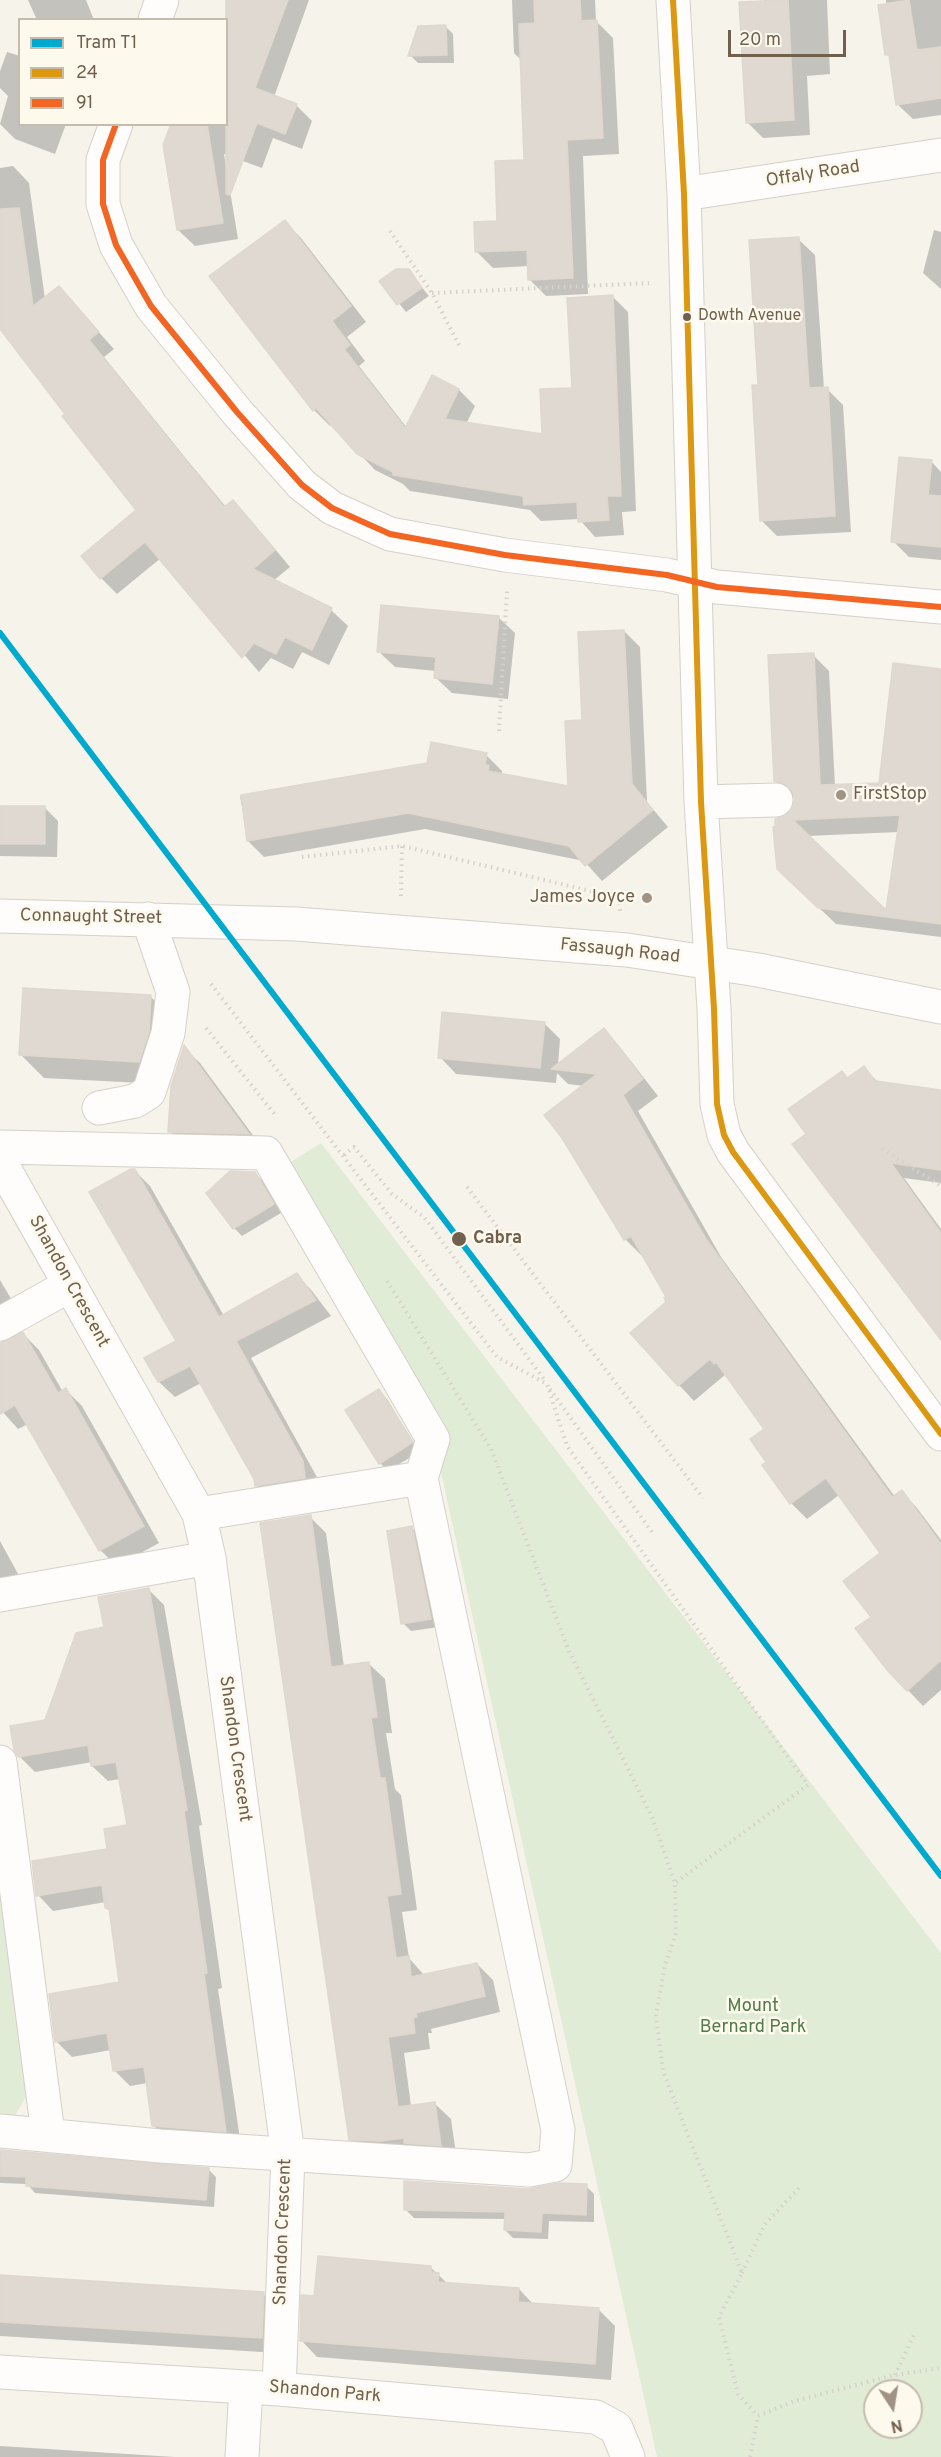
<!DOCTYPE html>
<style>
body{margin:0}
#map{position:relative;width:941px;height:2457px;overflow:hidden;background:#f6f3eb;font-family:Overpass,sans-serif}
canvas{display:block}
.legend{position:absolute;left:18px;top:18px;width:210px;height:108px;box-sizing:border-box;background:#fdf9ed;border:2px solid #c5bcad;margin:0;padding:8px 10px;list-style:none;font-size:18px;color:#71604e}
.legend li{display:flex;align-items:center;gap:12px;height:30px}
.legend b{width:30px;border:2px solid #c5bcad}
.north{position:absolute;left:863px;top:2379px;width:60px;height:60px;box-sizing:border-box;background:#fdf9ed;border:2px solid #c5bcad;border-radius:50%;rotate:168deg;font-size:16px;font-weight:700;line-height:24px;text-align:center;color:#71604e}
.north::after{content:'';display:block;margin:auto;width:21px;height:27px;background:#a09385;clip-path:polygon(50% 0,100% 100%,50% 72%,0 100%)}
.scale{position:absolute;left:728px;top:30px;width:118px;height:27px;box-sizing:border-box;border:3px solid #71604e;border-top:0;padding-left:8px;font-size:18px;line-height:21px;white-space:nowrap;color:#71604e;-webkit-text-stroke:4px #fdf9ed;paint-order:stroke}
</style>
<div id="map">
<canvas width="941" height="2457"></canvas>
<ul class="legend">
<li><b style="height:8px;background:#00a9ce"></b>Tram T1</li>
<li><b style="height:8px;background:#dc9810"></b>24</li>
<li><b style="height:8px;background:#f26522"></b>91</li>
</ul>
<div class="north">N</div>
<div class="scale">20 m</div>
</div>
<script>
const c = document.querySelector('canvas').getContext('2d');
c.lineJoin = 'round';
function fillPath(path, color) { c.fillStyle = color; c.fill(path, 'evenodd'); }
function trace(path, color, width, dash) { c.strokeStyle = color; c.lineWidth = width; c.lineCap = dash ? 'butt' : 'round'; c.setLineDash(dash || []); c.stroke(path); }
function write(font, color, halo, rows, align = 'center') {
  c.font = font + ' Overpass,sans-serif'; c.lineWidth = 5; c.setLineDash([]); c.textBaseline = 'middle'; c.strokeStyle = halo; c.fillStyle = color; for (const [text, x, y, turn = 0] of rows) {
    c.save(); c.translate(x, y); c.rotate((+turn || 0) * Math.PI / 180); c.textAlign = isNaN(turn) ? turn : align; if (halo) c.strokeText(text, 0, 0); c.fillText(text, 0, 0); c.restore();
  }
}
fillPath(new Path2D(`
 M321,1143L941,1953V2457H657L440,1468L286,1165ZM875,2391H911V2427H875Z
 M0,1865L27,2095L10,2124L0,2123Z`), '#e1ecd7');
fillPath(new Path2D(`
 M28,0H86L94,20H37Z
 M237,0H309L274,97L296,105L312,121L302,149L273,138L262,168L224,154L238,239L195,246L178,230L172,124H226Z
 M512,0H595L596,21L613,38L619,154L583,156L588,294L546,296L530,280L529,266L493,268L477,252L499,223L526,161L522,61L514,53Z
 M764,0H827L830,74L807,76L810,135L763,138L747,122Z
 M886,0H941V115L913,119L897,104L891,58L887,54Z
 M445,26L453,34L454,63H418L410,55Z
 M7,52L20,56V124H66L55,154L15,139L0,124L8,96L0,88V71Z
 M13,166L29,183L45,299L59,288L114,349L104,357L188,461L226,507L233,502L249,518L290,567L273,581L331,610L348,626L329,665L302,652L293,669L271,658L259,672L161,558L117,594L101,578L138,511L0,327V168Z
 M285,222L301,238L366,322L347,337L365,361L359,366L407,428L432,377L459,390L475,406L466,424L544,436L573,390L612,296L628,312L636,511L622,512L624,535L595,537L579,519L541,521L530,510L410,491L403,484L375,470L332,424L330,426L314,410Z
 M934,230L941,232V289L923,273Z
 M798,239L815,255L824,389H827L843,405L851,532L777,536L761,520L760,386Z
 M408,270L429,296L406,312L381,281Z
 M931,461L941,472V560L909,557L893,541Z
 M498,617L515,633L508,699L452,693L435,677L436,671L395,667L378,651Z
 M624,631L640,647L647,802L668,827L602,881L584,861L425,829L264,857L248,841L240,796L486,755L502,771V775L570,788L583,721Z
 M813,655L829,671L835,786L880,784L941,670V937L836,924L795,885L786,818L794,810L796,798L792,797L775,781ZM899,832L888,915L807,836Z
 M0,807L45,808L58,821L57,857L0,856Z
 M150,996L173,1019L162,1084L44,1078L20,1054Z
 M544,1023L560,1039L558,1065L604,1030L619,1046L658,1096L638,1111L721,1257L895,1497L902,1492L917,1508L941,1540V1690L923,1706L888,1669L873,1617L882,1553L839,1495L807,1519L791,1503L768,1462L766,1430L726,1374L694,1401L679,1385L668,1302L643,1254L641,1255L625,1239L584,1086L568,1084L557,1073L556,1083L456,1074L440,1057Z
 M184,1048L200,1063L263,1149L186,1148L170,1131Z
 M864,1068L879,1083L941,1092V1183L904,1178L941,1229V1338L808,1134L842,1073L848,1079Z
 M134,1170L150,1186L224,1316L297,1275L312,1291L331,1316L251,1358L318,1479L272,1501L256,1485L255,1478L201,1383L175,1397L159,1382L178,1341Z
 M254,1173L263,1181L281,1213L242,1236L234,1228Z
 M0,1280L20,1314L0,1331Z
 M23,1334L39,1350L63,1392L66,1390L82,1406L159,1543L117,1566L100,1550L28,1424L18,1429L0,1409V1344Z
 M379,1391L387,1399L419,1452L388,1471L380,1463Z
 M310,1517L326,1533L344,1667L368,1663L385,1679L392,1733H386L395,1789L401,1795L417,1910L402,1912L409,1958L424,1975L477,1964L493,1980L500,2012L431,2029L432,2033H428L430,2049L404,2053L411,2106L434,2103L451,2119L457,2161L367,2155L351,2139Z
 M411,1527L419,1535L439,1627L411,1631L403,1623Z
 M0,1541L22,1581L0,1587Z
 M148,1589L164,1605L202,1825L199,1826L222,1988L218,1989L241,2146L170,2141L154,2126L148,2083L130,2086L114,2070L111,2050L72,2057L56,2041L121,1983L111,1912L106,1908V1902L53,1911L38,1895L108,1850L129,1827L120,1779L108,1781L92,1766V1762L35,1772L19,1756L46,1721L105,1628Z
 M0,2151L208,2169L216,2177L214,2207L35,2193L27,2184L0,2183Z
 M586,2186L594,2194V2222L549,2221L548,2239L513,2238L505,2230L506,2219L414,2218L406,2210L528,2190Z
 M430,2267L448,2284L519,2289L534,2305L599,2310L615,2326L611,2380L317,2357L301,2340L316,2297Z
 M0,2277L263,2294L280,2310L278,2353L0,2336Z
 M0,2446L175,2457H0Z`), '#0003');
const building = new Path2D(`
 M226,0H288L255,88L297,104L285,134L257,123L230,195L226,194Z
 M534,0H580L581,21L597,20L603,138L567,140L573,278L528,280L527,250L475,252L474,222L497,221L495,161L524,160L519,24L535,23Z
 M788,0L794,120L746,123L739,2Z
 M909,0L917,50L941,47V98L896,105L889,55H885L878,5Z
 M446,25L447,55L408,56L418,26Z
 M171,124H207L223,223L177,230L163,145Z
 M19,208L33,306L59,286L99,332L89,340L172,443L224,507L233,500L275,550L253,569L332,608L312,650L285,637L276,654L254,643L242,658L145,542L100,579L81,556L136,510L62,416L65,414L0,329V209Z
 M285,220L351,306L332,321L350,345L344,349L405,428L432,375L459,389L445,419L542,434L540,389L572,388L567,298L613,295L621,496H607L609,520L578,522L577,502L524,505L523,496L393,475V472L357,454L316,408L313,411L209,276Z
 M799,237L809,388L828,387L835,516L760,521L752,385H758L749,240Z
 M396,269H409L422,288L397,305L379,281Z
 M899,457L932,460L928,495L941,496V547L891,542Z
 M381,605L499,616L492,684L434,678L436,657L377,652Z
 M624,630L632,784L653,810L585,866L569,846L408,813L247,841L241,795L427,763L431,742L487,753L485,765H489L488,771L568,786L565,721L582,720L578,632Z
 M814,653L820,785L879,783L893,663L941,669V924L818,908L777,869L773,827H775V819L785,816L792,809L795,799L792,791L785,784L774,781L768,655ZM900,815L886,910L793,820Z
 M0,806H45V844H0Z
 M23,988L151,995L149,1032L139,1062L19,1055Z
 M442,1012L545,1022L540,1068L438,1058Z
 M604,1028L643,1079L623,1095L706,1239L892,1497L902,1490L941,1544V1660L907,1691L887,1670L855,1628L871,1617L843,1581L880,1553L826,1478L790,1504L762,1465L766,1462L750,1439L764,1429L716,1362L714,1364L710,1359L678,1386L630,1333L666,1302L664,1298L666,1297L631,1236L624,1240L562,1138L544,1115L597,1074L551,1069Z
 M184,1045L249,1134L168,1132L171,1086Z
 M864,1066L875,1081L941,1090V1170L891,1163L941,1233V1340L792,1144L806,1134L788,1109L842,1071L847,1078Z
 M131,1169H135L219,1317L297,1273L316,1300L236,1341L303,1461L305,1478L255,1486L254,1479L190,1366L158,1382L144,1358L176,1341L89,1192Z
 M230,1171L255,1172L274,1204L233,1229L206,1193Z
 M23,1332L58,1393L66,1388L144,1526L99,1551L15,1405L0,1414V1343Z
 M379,1389L413,1442L379,1464L345,1410Z
 M311,1515L331,1667L369,1662L377,1717L371,1718L380,1778H385L401,1894L387,1896L396,1958L409,1956L411,1977L477,1963L485,1996L416,2013L417,2017H413L415,2033L388,2037L398,2107L435,2102L441,2146L404,2143V2138L380,2141L349,2140L260,1523Z
 M412,1526L431,1619L401,1624L387,1531Z
 M149,1588L187,1810L184,1811L207,1973L204,1974L226,2132L152,2126L144,2067L113,2071L107,2033L55,2042L49,1994L119,1982L109,1908H105L102,1885L36,1896L32,1861L107,1849L104,1829L127,1825L116,1762L91,1766L88,1745L18,1757L14,1750L10,1726L45,1720L76,1633L104,1627L98,1597Z
 M1,2150L209,2168L206,2200L26,2186V2177L0,2176Z
 M404,2181L528,2189L559,2183L587,2184L586,2215L542,2213L541,2232L504,2230L505,2212L404,2210Z
 M318,2256L431,2266V2272L439,2273L438,2282L519,2288L518,2302L599,2308L595,2364L300,2341L301,2295L314,2296Z
 M0,2275L264,2292L262,2338L0,2322Z`);
fillPath(building, '#dfd9d1');
trace(building, '#ded8ce', 1.5);
const minor = new Path2D(`
 M673,0L684,194L701,802L714,1009L717,1104L724,1135L733,1152L941,1434
 M155,20L162,0
 M116,124L103,160V204L116,245L151,306L237,412L302,485L332,508L390,534L505,555L667,575L717,587L941,607
 M684,194L941,155
 M701,802L776,800
 M0,916L296,924L627,950L758,970L941,1007
 M99,1108L135,1101L149,1092L168,1033L173,992L148,919
 M0,1147L266,1153L433,1439L421,1478L558,2130L555,2165L529,2170L160,2146L0,2131
 M0,1161L199,1514L209,1558L288,2155L279,2389
 M0,1324L70,1285
 M199,1514L421,1478
 M0,1595L209,1558
 M0,1762L48,2134
 M0,2372L279,2389L596,2417L616,2428L628,2457
 M242,2457L246,2387`);
trace(minor, '#d5d0c9', 35);
trace(new Path2D(`
 M390,231L432,293L459,345
 M432,293L650,283
 M499,731L507,591
 M302,857L402,846L620,898V912
 M401,896L402,846
 M211,984L497,1357L547,1384L567,1446L808,1785L675,1883
 M206,1028L276,1116
 M882,1149L941,1186
 M344,1155L354,1147L392,1194L424,1217L546,1382
 M467,1187L703,1498
 M387,1281L491,1449L569,1651L652,1817L675,1883L676,1933L665,1965L656,2015L663,2071L742,2273L719,2317L738,2394L758,2416
 M550,1389L654,1535
 M742,2273L765,2224L799,2188
 M895,2375L915,2333
 M750,2457L758,2416L794,2401L895,2375L941,2368`), '#d7d1cb', 4, [1.5, 4.5]);
trace(minor, '#fefdfc', 33);
trace(new Path2D(`
 M673,0L684,194L701,802L714,1009L717,1104L724,1135L733,1152L941,1434`), '#dc9810', 6);
trace(new Path2D(`
 M116,124L103,160V204L116,245L151,306L237,412L302,485L332,508L390,534L505,555L667,575L717,587L941,607`), '#f26522', 6);
trace(new Path2D(`
 M0,633L941,1876`), '#00a9ce', 6);
for (const [x, y, r, color] of [
 [687,317,5,"#71604e"],
 [841,795,6,"#a09385"],
 [647,898,6,"#a09385"],
 [459,1239,8,"#71604e"]
]) { const dot = new Path2D(); dot.arc(x, y, r, 0, 2 * Math.PI); c.fillStyle = color; c.fill(dot); trace(dot, '#fdf9ed', 2); }
write('16px', '#71604e', '#fdf9ed', [
 ["Dowth Avenue",698,317]
], 'left');
write('18px', '#71604e', '#fdf9ed', [
 ["Offaly Road",813,175,-9],
 ["Connaught Street",91,918,1],
 ["Fassaugh Road",620,952,6],
 ["Shandon Crescent",68,1282,61],
 ["Shandon Crescent",234,1749,82],
 ["Shandon Crescent",284,2232,-88],
 ["Shandon Park",325,2393,5]
]);
write('18px', '#71604e', '#fdf9ed', [
 ["FirstStop",853,795],
 ["James Joyce",635,898,"right"]
], 'left');
write('bold 18px', '#71604e', '#fdf9ed', [
 ["Cabra",473,1239]
], 'left');
write('18px', '#527b4a', '#fdf9ed', [
 ["Mount",753,2007],
 ["Bernard Park",753,2028]
]);
</script>
